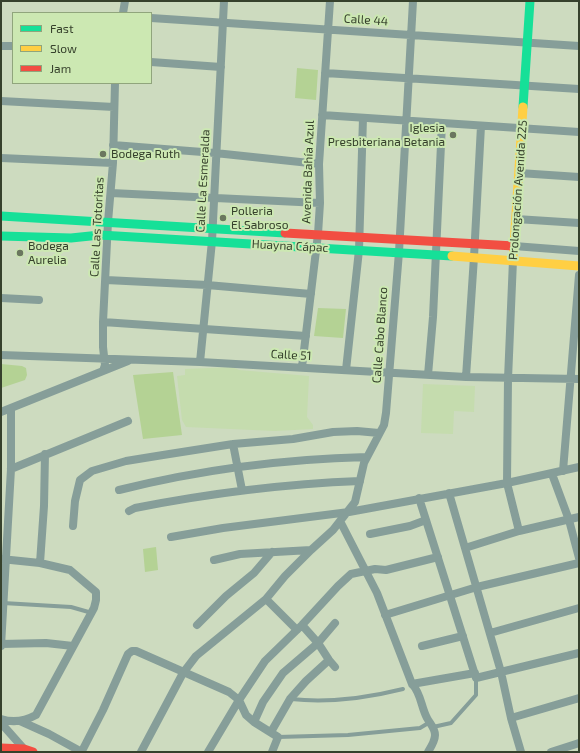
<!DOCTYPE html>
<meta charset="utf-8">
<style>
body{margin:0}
#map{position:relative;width:580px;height:753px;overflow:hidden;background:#cddbbf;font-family:"Exo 2",sans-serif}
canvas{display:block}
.frame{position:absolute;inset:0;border:2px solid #36412c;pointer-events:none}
.legend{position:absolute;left:12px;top:12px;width:140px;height:72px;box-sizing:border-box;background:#cce8b2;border:1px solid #90a57c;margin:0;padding:5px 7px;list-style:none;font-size:12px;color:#36412c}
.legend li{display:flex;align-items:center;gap:8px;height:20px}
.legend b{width:20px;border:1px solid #90a57c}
</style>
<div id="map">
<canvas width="580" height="753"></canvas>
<div class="frame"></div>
<ul class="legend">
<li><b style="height:5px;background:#16e098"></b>Fast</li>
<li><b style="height:5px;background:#ffcf43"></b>Slow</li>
<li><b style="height:5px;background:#f24e42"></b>Jam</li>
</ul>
</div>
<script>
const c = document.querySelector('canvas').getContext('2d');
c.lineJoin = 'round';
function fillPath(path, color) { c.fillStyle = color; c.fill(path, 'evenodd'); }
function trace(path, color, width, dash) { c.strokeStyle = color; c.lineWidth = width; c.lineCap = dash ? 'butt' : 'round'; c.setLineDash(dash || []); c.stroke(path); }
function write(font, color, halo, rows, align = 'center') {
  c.font = font + ' "Exo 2",sans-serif'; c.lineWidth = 4; c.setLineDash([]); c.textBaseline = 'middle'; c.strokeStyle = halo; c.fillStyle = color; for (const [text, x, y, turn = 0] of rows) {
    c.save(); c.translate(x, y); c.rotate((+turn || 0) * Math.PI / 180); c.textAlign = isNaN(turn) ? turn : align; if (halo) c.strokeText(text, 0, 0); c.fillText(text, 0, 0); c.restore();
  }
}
fillPath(new Path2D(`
 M233,367L239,370L309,376L307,417L313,425V429L275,431L186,427L182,420L177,376L185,375V369Z
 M423,384L475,386L474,412L454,411L453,434L421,433Z`), '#c5dcae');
fillPath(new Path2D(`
 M297,68L318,70L316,100L295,98Z
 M318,308L346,309L343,338L314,336Z
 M1,364L22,366L26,368L27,375L25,380L1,388Z
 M173,372L182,435L143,439L133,375Z
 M156,547L158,570L145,572L143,549Z`), '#b4d294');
trace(new Path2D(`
 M3,603L71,607L92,613
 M291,699C328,703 367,698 403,689
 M433,727L451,723L476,695V678
 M278,737L348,735L420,728L430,722`), '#869e99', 4);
trace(new Path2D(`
 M123,13L125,1
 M151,18L579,46
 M1,46H13
 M151,62L221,67
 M325,73L579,89
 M1,101L114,107
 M322,115L579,132
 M113,145L215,153L319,164
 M1,158L113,163
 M519,173L579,177
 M111,193L320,203
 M516,219L579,223
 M514,246L579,251
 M513,260L508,379L507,483L519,531
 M106,280L207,285L311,294
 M1,298L39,300
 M103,322L306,336
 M1,355L200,362L466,377L579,379
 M200,362L212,241L224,1
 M302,367L318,234L320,203L319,164L330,1
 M346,370L359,250L363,118
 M103,371L105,365L103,347V322L108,222L113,163L115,83
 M428,375L433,317L442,123
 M466,377L474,257L481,126
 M1,412L128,361
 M233,444L242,490
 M11,469L128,421
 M563,471L579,275
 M552,474L569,520L579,558
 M119,490C199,470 284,459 367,457
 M449,493L501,672L511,718L521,752
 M419,498L476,678L579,653
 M129,511L135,508C211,493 282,484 360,481
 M340,521L377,593L412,684C421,693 421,707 427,718C430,724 435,728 435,735C435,741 431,747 428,752
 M73,526L75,501L80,480L92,471L126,461L163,455L233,444L293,439L333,432L357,431L379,433
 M370,534L410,526L426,520
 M171,537L223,528L349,512L507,483L579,467
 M465,548L519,531L579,517
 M1,559L40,563L70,570L96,592V600L94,608L36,715C25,721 13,723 1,719
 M214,560L240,554L311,550L333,530L355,502L364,463L384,425L386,413L399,252L413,1
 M40,563L44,506L45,454
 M266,599L297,630
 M385,615L477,587L579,563
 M197,625L226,596L254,573L272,552
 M302,625L318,643L329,660L335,667
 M490,633L579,608
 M1,644L46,643L73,646
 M1,646L11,469V408
 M422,646L463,636
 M412,684L475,673
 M511,718L579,698
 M20,721L49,734L80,751H82L103,710L128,654L132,651H136L229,692L239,700L246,715L254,722L278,737L272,752
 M254,722L263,702L283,673L318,643L335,623
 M1,723L24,749
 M271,732L290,699L306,681L329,660
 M141,752L183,673L196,656L266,599L285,576L311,550
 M208,752L239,700L265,661L302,625L338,586L351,574L375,569L386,570L438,557
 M551,752L579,743`), '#869e99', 8);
trace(new Path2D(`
 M523,107L530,1
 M1,216L285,233
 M1,236L71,238L100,235L452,256`), '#16e098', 9);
trace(new Path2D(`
 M452,256L579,266
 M513,260L523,107`), '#ffcf43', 9);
trace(new Path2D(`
 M285,233L514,246
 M1,748L24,749L33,752`), '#f24e42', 9);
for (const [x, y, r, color] of [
 [453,135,4,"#6b775f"],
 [103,154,4,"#6b775f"],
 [223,218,4,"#6b775f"],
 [20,253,4,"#6b775f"]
]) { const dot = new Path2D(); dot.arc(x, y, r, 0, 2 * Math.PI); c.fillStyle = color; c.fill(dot); trace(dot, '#cce8b2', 1.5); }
write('12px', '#36412c', '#cce8b2', [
 ["Calle 44",366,20,4],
 ["Avenida Bahía Azul",308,172,-88],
 ["Calle La Esmeralda",203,181,-87],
 ["Prolongación Avenida 225",518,190,-86],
 ["Calle Las Totoritas",97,227,-87],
 ["Huayna Cápac",290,246,3],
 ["Calle Cabo Blanco",380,335,-86],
 ["Calle 51",291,355,3]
]);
write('12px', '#36412c', '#cce8b2', [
 ["Iglesia",445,128,"right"],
 ["Presbiteriana Betania",445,142,"right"],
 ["Bodega Ruth",111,154],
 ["Polleria",231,211],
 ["El Sabroso",231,225],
 ["Bodega",28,246],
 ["Aurelia",28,260]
], 'left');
</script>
